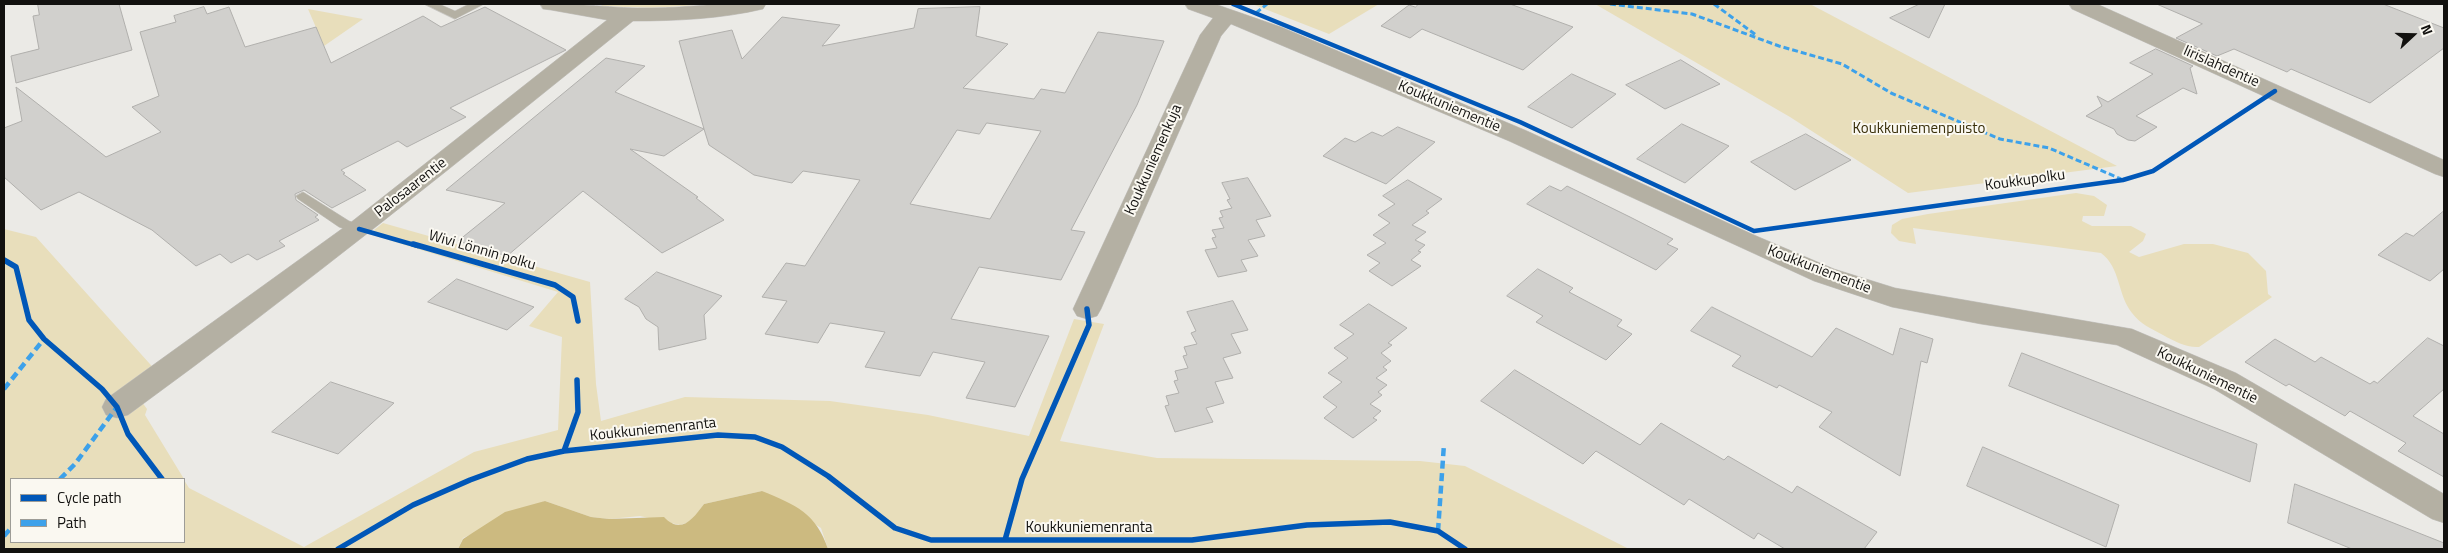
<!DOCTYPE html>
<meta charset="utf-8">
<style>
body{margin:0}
#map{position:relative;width:2448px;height:553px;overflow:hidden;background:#ebeae6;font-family:"Titillium Web",sans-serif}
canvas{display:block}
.frame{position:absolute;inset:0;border:5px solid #12110f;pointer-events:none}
.legend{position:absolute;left:10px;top:478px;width:175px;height:65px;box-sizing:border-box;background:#faf8f1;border:1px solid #9d9c97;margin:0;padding:6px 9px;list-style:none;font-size:15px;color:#12110f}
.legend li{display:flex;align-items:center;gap:10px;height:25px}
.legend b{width:25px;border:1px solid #9d9c97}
.north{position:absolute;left:2388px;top:10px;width:50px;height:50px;-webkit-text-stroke:4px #faf8f1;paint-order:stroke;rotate:69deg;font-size:14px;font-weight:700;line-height:20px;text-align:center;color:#12110f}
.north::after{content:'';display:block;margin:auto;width:18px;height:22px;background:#12110f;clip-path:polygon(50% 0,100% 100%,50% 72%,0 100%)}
</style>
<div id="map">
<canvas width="2448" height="553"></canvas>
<div class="frame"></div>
<ul class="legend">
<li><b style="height:6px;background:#0057b8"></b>Cycle path</li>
<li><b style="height:6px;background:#3da1ea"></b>Path</li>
</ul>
<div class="north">N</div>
</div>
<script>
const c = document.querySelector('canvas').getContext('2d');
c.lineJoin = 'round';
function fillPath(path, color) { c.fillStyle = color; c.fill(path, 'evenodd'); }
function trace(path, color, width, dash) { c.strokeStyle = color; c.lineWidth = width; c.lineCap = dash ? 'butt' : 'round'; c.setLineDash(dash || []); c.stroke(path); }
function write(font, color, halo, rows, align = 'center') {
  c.font = font + ' "Titillium Web",sans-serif'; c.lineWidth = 4; c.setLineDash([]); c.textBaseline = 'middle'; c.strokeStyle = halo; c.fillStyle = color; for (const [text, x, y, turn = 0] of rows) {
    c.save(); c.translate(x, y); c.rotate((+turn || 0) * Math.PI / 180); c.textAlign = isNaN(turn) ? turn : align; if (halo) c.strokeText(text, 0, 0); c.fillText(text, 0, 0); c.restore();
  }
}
fillPath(new Path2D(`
 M603,4H715L651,8L601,6Z
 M1252,4H1379L1329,34Z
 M1595,4H1810L2117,166L1908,193L1790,117Z
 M308,9L363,19L324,46Z
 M2076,193L2094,196L2107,205L2104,216H2083L2082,221L2092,226H2131L2146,234L2143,241L2129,252L2139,257L2184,244H2213L2248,253L2266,271L2268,294L2272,297L2199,347C2187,348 2174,341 2163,335C2152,329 2140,324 2132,313C2117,294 2121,268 2101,253L1913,228L1916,244L1899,241L1891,233L1892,225L1902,219L1928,214Z
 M383,223L590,282L596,384L601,421L685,397L830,401L928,415L1029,436L1074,319L1104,324L1060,441L1157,458L1420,461L1465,466L1629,549H828L821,528L762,491L704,504L692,521L680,525L640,516L609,519L591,517L545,501L463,538L458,549H4V229L36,237L158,373L134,391L147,409L145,415L184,479H11V542H184V480L189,488L304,547L474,452L558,430L562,337L529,326L558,292L369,234Z`), '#e8debb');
fillPath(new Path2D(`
 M762,491C796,505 816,513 828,549H458L463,539L505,512L545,501L591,517L609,519L664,517C681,535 693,519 704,504Z`), '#ccba80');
const building = new Path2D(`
 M38,4H119L132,50L16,83L11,56L39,49L33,16L39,15Z
 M1419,4H1510L1573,27L1523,70L1422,29L1410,38L1381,26L1409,5L1415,7Z
 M1920,4H1945L1929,38L1890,18Z
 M2157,4H2383L2444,28V48L2370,103L2291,69L2287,72L2234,49L2217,56L2176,38L2202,24Z
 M204,7L207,14L229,7L245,47L316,27L331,63L423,16L441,27L485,7L566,50L450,108L466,117L407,147L398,141L341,170L345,173L343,174L366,190L332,208L304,190L295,194L296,200L318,215L315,217L319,220L279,241L285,246L257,260L248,254L231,263L220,254L196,266L152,230L79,192L41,210L4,177V128L22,121L16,87L106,157L161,132L132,107L159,96L140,32L176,22L174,16Z
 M980,7L976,36L1008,44L963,88L1034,99L1041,89L1065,93L1098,32L1164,41L1137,105L1071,230L1085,232L1061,280L979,267L951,319L1049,336L1015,407L966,398L985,362L933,352L920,376L865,367L885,332L830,323L818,343L765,334L787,301L762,297L786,263L805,266L860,180L803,171L792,183L754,175L709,145L704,129L664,156L630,149L698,197L696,198L724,220L662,253L583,191L507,256L458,241L505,203L446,190L606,58L645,66L615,92L704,129L679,41L732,30L742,59L782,17L840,25L822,46L914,28L918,9ZM987,123L1041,131L990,219L910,204L957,130L979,134Z
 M2156,49L2193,66L2190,68L2197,94L2183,88L2136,116L2157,127L2135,141L2128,140L2117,134L2114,129L2086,116L2102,106L2097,96L2108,102L2153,74L2130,63Z
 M1681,60L1720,84L1665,109L1626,85Z
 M1572,74L1616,94L1572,128L1528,107Z
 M1682,124L1729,146L1685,183L1637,159Z
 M1398,127L1435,142L1386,184L1323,156L1345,138L1355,142L1372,132L1382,136Z
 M1806,134L1851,160L1795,190L1751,162Z
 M1248,178L1271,216L1256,220L1265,236L1248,240L1258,256L1241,260L1247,271L1218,277L1205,250L1217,248L1212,238L1216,237L1212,230L1224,228L1219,218L1223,217L1220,211L1232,208L1227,200L1230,199L1222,183Z
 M1408,180L1442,199L1426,211L1429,213L1412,225L1426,232L1415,240L1425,245L1418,251L1421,252L1411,260L1421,266L1392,286L1369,271L1380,263L1367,255L1386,243L1373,235L1390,223L1378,215L1395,204L1383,196Z
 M1550,186L1561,191L1567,186L1630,217L1673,239L1667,244L1678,249L1656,270L1527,204Z
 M2444,211V269L2430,281L2378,255L2406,233L2413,236Z
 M1538,269L1573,288L1569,292L1622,320L1617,326L1632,334L1606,360L1536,322L1543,316L1507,296Z
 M657,272L722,296L704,315L706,339L659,350L658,327L646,319L639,307L625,299Z
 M457,279L534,307L507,330L428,302Z
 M1233,301L1248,330L1231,334L1241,353L1223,358L1233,378L1215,382L1224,403L1206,408L1213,422L1175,432L1165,406L1169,405L1166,396L1179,393L1174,381L1178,380L1175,371L1188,368L1183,356L1187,355L1184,347L1197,344L1191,333L1196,331L1187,312Z
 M1369,304L1407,328L1388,343L1392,345L1381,353L1391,361L1383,367L1387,370L1376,378L1387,385L1378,392L1382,395L1370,404L1381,411L1373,418L1377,420L1353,438L1324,418L1337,407L1323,397L1342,382L1328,373L1348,358L1334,348L1354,334L1340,325Z
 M1712,307L1812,357L1836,328L1893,355L1900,328L1933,339L1927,363L1921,361L1900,476L1819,427L1832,412L1779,385L1777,388L1732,366L1741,356L1691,331Z
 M2428,338L2444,346V389L2413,416L2444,434V477L2398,451L2406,443L2350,411L2345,416L2289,384L2286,386L2245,362L2275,339L2315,362L2321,357L2370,384L2374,381L2377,383Z
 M2022,353L2257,444L2250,482L2009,386Z
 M1515,370L1640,445L1661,423L1724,460L1728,456L1792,493L1797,486L1877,532L1864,549H1785L1758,533L1754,539L1689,499L1684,505L1596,451L1583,464L1481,401Z
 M331,382L394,403L338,454L272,432Z
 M1983,447L2119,505L2106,547L1967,486Z
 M2295,484L2444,543V549H2352L2288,523Z`);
fillPath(building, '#d1d0cd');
trace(building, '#b0afac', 1);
const lane = new Path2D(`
 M424,4H439L455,11L469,4H484L455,19Z
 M303,192L349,221L364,226L366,229L359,234L339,227L298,199L296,196Z`);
const street = new Path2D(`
 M540,4C577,2 614,9 651,8C689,8 727,1 766,4L763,9C721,19 675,21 633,21C466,156 301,289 128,415L117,418L106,415L102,407L106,399L350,223L607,20L551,10L543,9Z
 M1185,4H1215L1281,27L1527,131L1754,235L1834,269L1895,288L2132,329L2236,373L2444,494V523L2432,519L2214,389L2117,345L1981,324L1892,307L1814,281L1509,141L1231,24L1221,36L1101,309L1097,316L1087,319L1077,316L1073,309L1200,35L1213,18L1188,9Z
 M2069,4H2097L2444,160V177L2435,174L2072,9Z`);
trace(lane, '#c7c6c4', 1);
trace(street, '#c7c6c4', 1);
fillPath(lane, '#b4b0a3');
fillPath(street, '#b4b0a3');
trace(new Path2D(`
 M1610,4L1692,14L1779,46L1842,64L1891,93L2000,139L2049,148L2121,179
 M1714,4L1756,35
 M1256,13L1267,4`), '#3da1ea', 3, [6, 3]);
trace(new Path2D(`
 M4,389L44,339
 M60,479L75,464L117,407
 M1438,531L1444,444
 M4,536L11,528`), '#3da1ea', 4.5, [8, 4.5]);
trace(new Path2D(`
 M1233,4L1520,122L1754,231L2123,180L2153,171L2275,91
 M359,229L418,246`), '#0057b8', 4.5);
trace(new Path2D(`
 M413,244L555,285L573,297L578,321
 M4,260L16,267L29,320L44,339L102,389L117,407L128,434L162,479
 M564,451L578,412L577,380
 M1005,540L1022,479L1089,325L1087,309
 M338,549L413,505L470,480L527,459L564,451L718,435L755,437L782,447L828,476L895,528L931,540H1192L1307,525L1390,522L1438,531L1465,549`), '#0057b8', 5.5);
write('15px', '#12110f', '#faf8f1', [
 ["Iirislahdentie",2221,67,24],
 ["Koukkuniementie",1449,107,23],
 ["Koukkuniemenkuja",1154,160,-66],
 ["Koukkupolku",2025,181,-8],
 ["Palosaarentie",411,188,-38],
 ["Wivi Lönnin polku",482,251,16],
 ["Koukkuniementie",1819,270,21],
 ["Koukkuniementie",2207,376,26],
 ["Koukkuniemenranta",653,430,-6],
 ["Koukkuniemenranta",1089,528]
]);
write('15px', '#392f0a', '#faf8f1', [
 ["Koukkuniemenpuisto",1919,129]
]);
</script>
